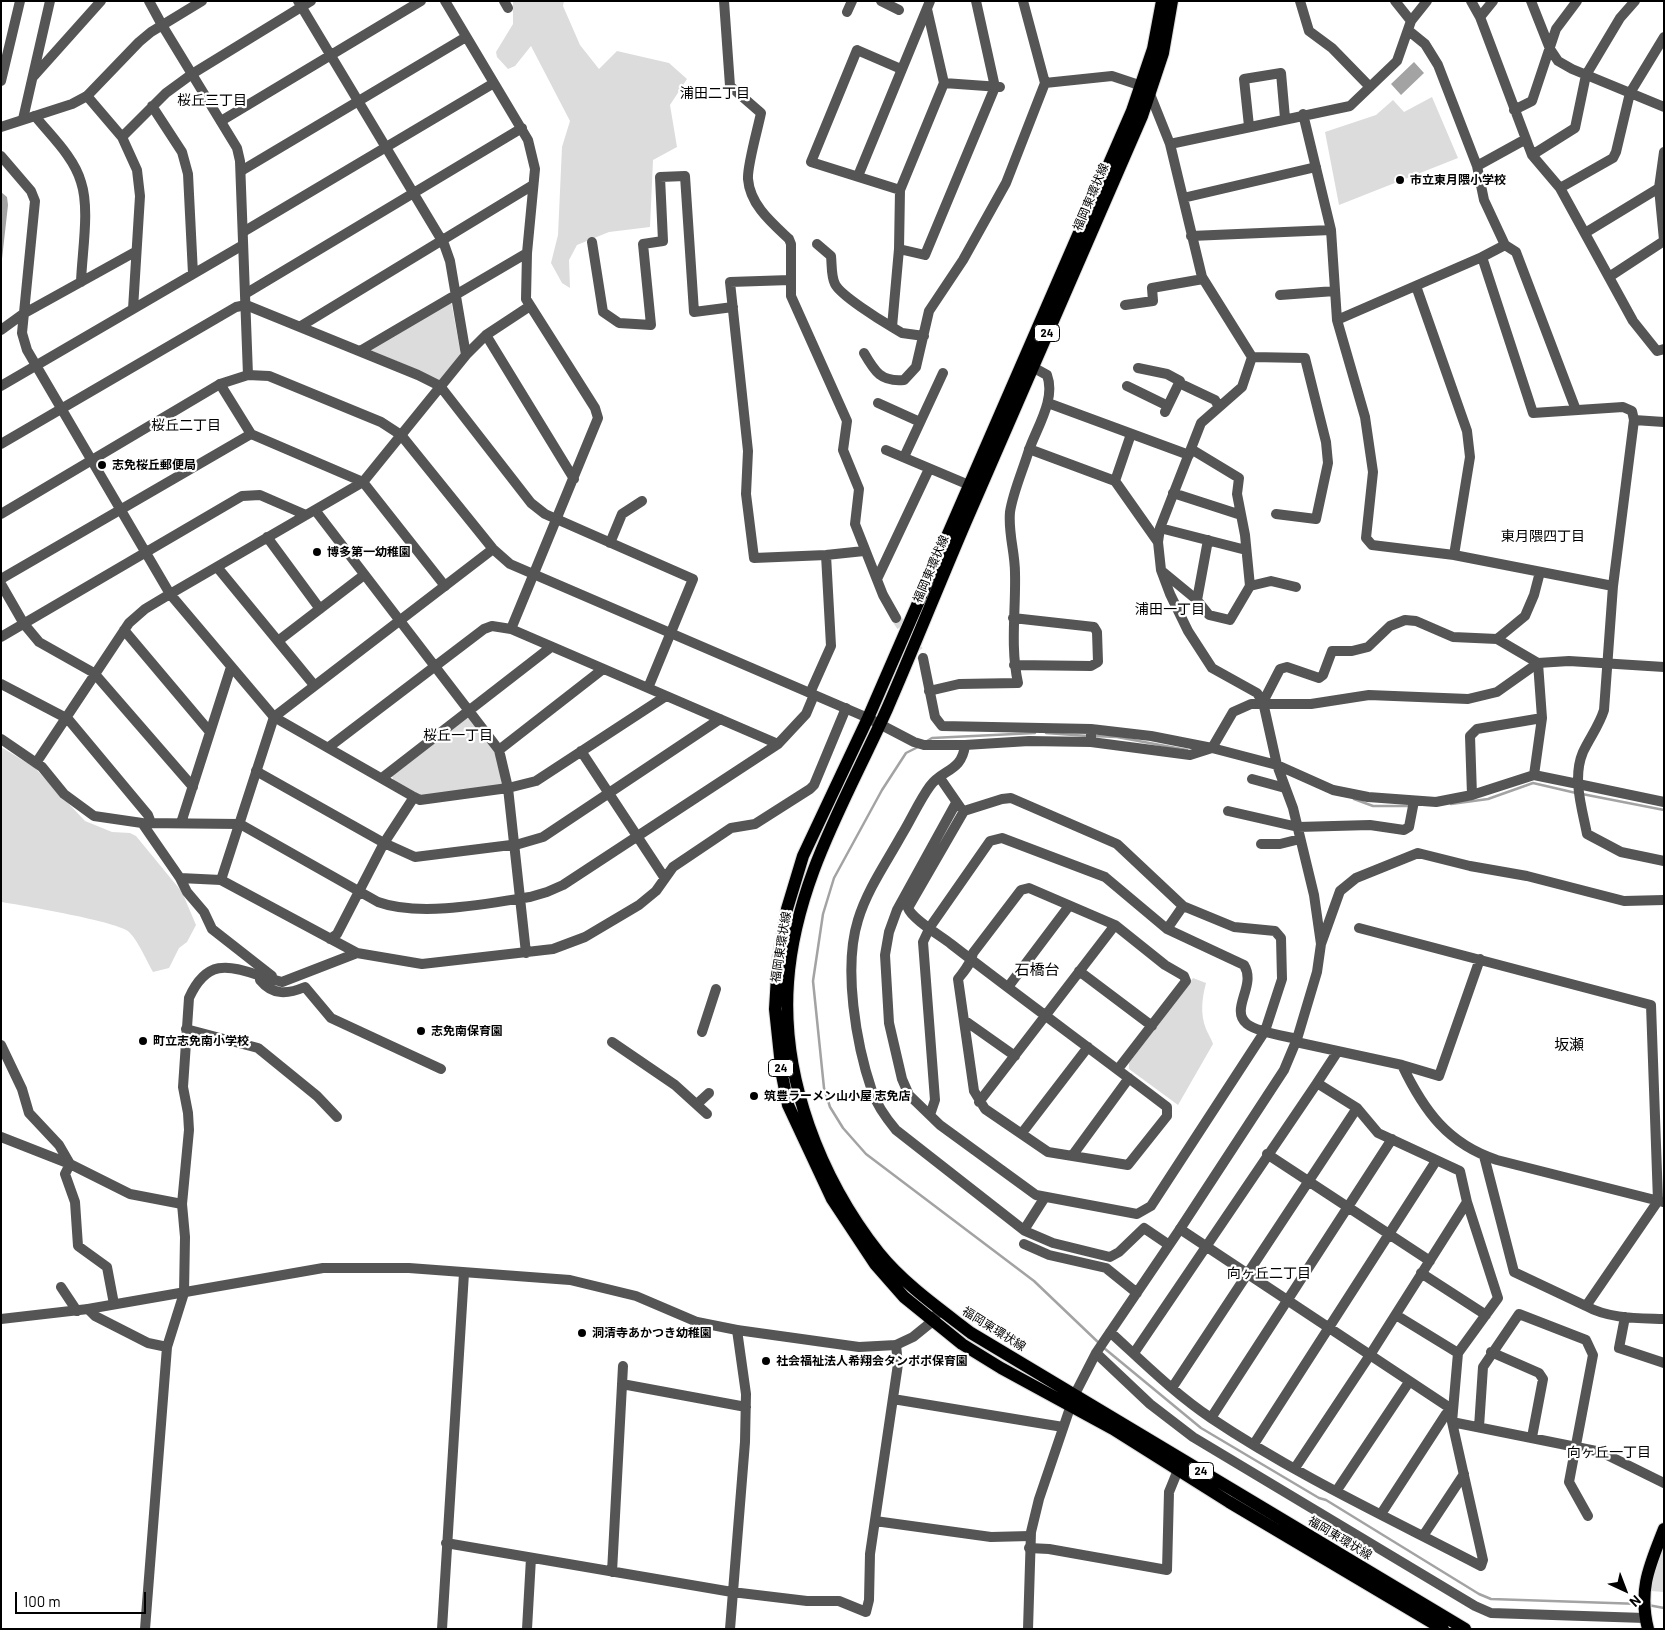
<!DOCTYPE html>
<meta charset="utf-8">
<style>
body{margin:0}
#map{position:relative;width:1665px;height:1630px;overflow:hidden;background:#fff;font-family:Barlow,sans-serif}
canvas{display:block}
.frame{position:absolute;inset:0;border:2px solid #000;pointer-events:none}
.north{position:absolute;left:1600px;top:1565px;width:50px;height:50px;-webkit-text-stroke:4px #fff;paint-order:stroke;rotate:137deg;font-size:14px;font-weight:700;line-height:20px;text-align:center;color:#000}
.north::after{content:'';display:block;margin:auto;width:18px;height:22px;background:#000;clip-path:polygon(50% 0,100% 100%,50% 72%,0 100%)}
.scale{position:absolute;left:15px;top:1592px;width:131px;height:22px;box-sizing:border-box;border:2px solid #000;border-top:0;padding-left:6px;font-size:15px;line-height:18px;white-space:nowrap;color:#000;-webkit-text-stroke:4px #fff;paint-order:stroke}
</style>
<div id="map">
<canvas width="1665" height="1630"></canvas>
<div class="frame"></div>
<div class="north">N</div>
<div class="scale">100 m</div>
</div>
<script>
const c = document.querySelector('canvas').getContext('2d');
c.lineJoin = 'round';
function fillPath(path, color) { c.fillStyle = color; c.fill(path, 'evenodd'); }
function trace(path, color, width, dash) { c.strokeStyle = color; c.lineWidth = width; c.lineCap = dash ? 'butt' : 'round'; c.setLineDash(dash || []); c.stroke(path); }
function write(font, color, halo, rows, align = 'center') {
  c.font = font + ' Barlow,"Noto Sans JP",sans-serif'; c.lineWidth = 4.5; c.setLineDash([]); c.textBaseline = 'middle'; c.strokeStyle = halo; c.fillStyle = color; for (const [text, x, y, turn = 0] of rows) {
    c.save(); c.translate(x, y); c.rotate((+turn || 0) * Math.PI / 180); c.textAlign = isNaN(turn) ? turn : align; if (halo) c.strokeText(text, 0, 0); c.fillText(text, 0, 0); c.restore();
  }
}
fillPath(new Path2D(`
 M513,1H564L563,6L580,45L599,69L617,51L669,63L687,79L670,105L677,147L653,160L650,227L609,232L577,245L569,260L570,288L562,283L551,263L558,235L562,147L570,121L531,46L515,66L508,69L497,57L496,52L513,24Z
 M1432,97L1458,158L1339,205L1325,132L1376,115L1393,100L1404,112Z
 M451,301L461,355L439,382L421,371L370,350Z
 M468,718L472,719L497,751L502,785L420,796L394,781L391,774Z
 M1,747L34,767L85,821L112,832L130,833L136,836L182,892L196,925L187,942L179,948L169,968L153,972C146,960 139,942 129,932C120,922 21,905 1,902Z
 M1193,978L1206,983C1202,998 1200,1014 1206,1029C1208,1034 1211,1038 1213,1044L1178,1105L1129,1069V1063Z
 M1664,1545V1592L1651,1591L1652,1574Z`), '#dcdcdc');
fillPath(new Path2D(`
 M1414,62L1424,73L1401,95L1391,84Z
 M1,192L7,197L8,205L1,268Z`), '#a3a3a3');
trace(new Path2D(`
 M1046,733L1088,736
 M1093,736L1117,737L1187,750
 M927,741L932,738L1035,733
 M918,747L906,753L882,790L834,878L823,914L813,981L824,1088L830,1107L843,1128L866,1154L1034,1281L1100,1344
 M1582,794L1664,810
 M1354,799L1373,806H1410
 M1451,804L1488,799L1533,783L1576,793
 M1104,1348L1201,1428L1319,1498L1326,1500L1479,1594L1491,1599L1641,1604
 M1648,1605L1664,1608`), '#a3a3a3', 2.5);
trace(new Path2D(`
 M896,618L923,658`), '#d9d9d9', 10, [10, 5]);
const primary = new Path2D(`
 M1162,1L1153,49L1132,111L868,718L803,856L787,909L778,960L775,1009L782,1075L788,1105L832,1199L875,1264L904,1297L962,1344L1001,1368L1113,1429L1229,1502L1443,1629
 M1172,1L1163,53L1142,116C1083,251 1024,386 966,521C939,584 914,647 887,709C847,798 795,882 788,982C781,1078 820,1178 879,1253C904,1284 940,1309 971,1333L1465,1629
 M1648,1629C1638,1589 1650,1565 1664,1529`);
trace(primary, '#dbdbdb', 14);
trace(new Path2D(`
 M149,1L162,25
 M298,1L444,244L450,261L466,355
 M445,1L528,140L535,169L527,253L526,299L595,408L598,418L511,629
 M504,1L508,8
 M724,1L730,86L761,113C758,128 747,166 748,179C750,205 772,223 789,239L791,244V296L847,421L843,450L859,489L855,524L883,595L896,618
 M881,1L899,10
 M1300,1L1309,31L1332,48L1370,87
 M1395,1L1411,21
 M1471,1L1480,17L1532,155L1560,188L1633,321L1657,351L1664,349
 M1531,1L1550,49L1558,61L1572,69L1664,107
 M847,12L852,1
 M1480,17L1493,1
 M33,77L101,1
 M1,81L20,1
 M944,83L1000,87
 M1045,83L1112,76L1142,86L1150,94L1170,144L1202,277L1252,357
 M87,96L122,137L137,170L140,196L133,309
 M152,106L182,152L188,174L193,274
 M1514,110L1532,101L1556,29L1577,1
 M1303,114L1331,230L1337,320L1365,417L1373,472L1366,538L1372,545L1454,555L1613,586
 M35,116C51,136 74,157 81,182C90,209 82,252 81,282
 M23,119L50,1
 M221,121L421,1
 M1249,126L1244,79L1281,73L1285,118
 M122,137L166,93L192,74L311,1
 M1170,144L1350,106L1397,61L1411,21L1427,1
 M1664,152L1659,188L1664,240
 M1532,155L1575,128L1586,75L1620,18L1635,1
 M1,156L31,191L35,201L22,333L27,350L170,594L274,717L414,797L420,800L508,788L536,781L666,696
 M1477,166L1526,139
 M241,171L466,37
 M858,176L930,1
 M1560,188L1613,158L1616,152L1630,93L1664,37
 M900,190L811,162L857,50L901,69
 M1183,198L1316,167
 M243,232L494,83
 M1585,233L1659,188
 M1191,236L1331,230
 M592,242L603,312L619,323L651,325L643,244L663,241L660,177L685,176L694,312L733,307
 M817,244L831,256C832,265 831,276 835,284C840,295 880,320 892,327
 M1505,245L1516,252L1576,410
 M899,249L925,255L995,87L976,1
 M1482,257L1533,413L1623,407L1632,411L1634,420L1613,586L1604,710C1599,726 1590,737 1583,752C1572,778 1582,808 1587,834L1621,852L1664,861
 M1609,277L1664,241
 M790,280L730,282L748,451L746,494L754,558L826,555L864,551
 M1416,286L1467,431L1470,457L1454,555
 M245,294L522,128
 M1280,295L1335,291
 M1125,305L1153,301L1152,288L1203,279
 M1337,320L1482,257L1505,245L1484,200L1477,166L1438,65L1425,44L1409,31
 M301,326L533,185
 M1,330L23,314L135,252
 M486,335L574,479
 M924,336L902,333L892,327L899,249L900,190L944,83L927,9
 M360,351L527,253
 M864,353C875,372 881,382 904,380L916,367L929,311L963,260L1006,183L1045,83L1023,1
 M1252,357L1305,358L1326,442L1328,463L1316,519L1276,514
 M1138,368L1167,374L1180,381L1165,412
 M1179,383L1215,400L1219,407
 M220,384L251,434
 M1,386L243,245
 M1127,386L1168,406
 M878,403L920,422
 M1048,403L1189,455
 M1634,420L1664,422
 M1,444L236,307L246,305L418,375L440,386L531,503L545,514L693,579L648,688
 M1029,449L1115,481L1158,542
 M1191,449L1239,478L1237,494L1245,535L1250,586
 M886,450L969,485
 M904,457L943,373
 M1115,481L1131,434
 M1173,493L1241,515
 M315,510L499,750L508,788L526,953
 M1160,528L1246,550
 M267,537L320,609
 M610,543L622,514L642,501
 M217,567L314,685
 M1163,572L1197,600L1209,615L1230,620L1250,586L1271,581L1296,587
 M1,579L251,434L363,482L445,586
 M877,579L929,469
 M1,584L24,624L39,642L94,673L193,787
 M1197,600L1208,540
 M1013,618L1094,627L1097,632L1098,662L1091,666L1014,665
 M124,630L210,732
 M1,637L242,496L260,495L306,515
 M1497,639L1525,616L1534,595L1540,572
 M278,641L364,575
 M923,658L935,717L942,726L1091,729V742
 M1,684L68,719L148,815L151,823
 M929,691L959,684L1018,683C1010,646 1016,610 1015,573C1015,552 1008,533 1010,512C1013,492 1023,470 1029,450C1037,427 1056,399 1047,375L1027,364
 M810,693L831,646L826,555
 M1263,702L1280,669L1287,667L1319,678L1323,675L1332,651H1352L1368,647L1390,626L1405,620L1416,621L1453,637L1497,639L1538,663L1542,718L1534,775
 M1091,729L1151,736L1212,748L1277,765L1333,790L1368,797L1436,802L1472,795L1534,775L1578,784
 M1,739L42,767L64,794L94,816L142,823L240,824L378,902C419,917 486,904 530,897L547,892L563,885L778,744L806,714L814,695
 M965,745C962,772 942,769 930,786C919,801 911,820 901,836C886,863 867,890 858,920C843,968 856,1044 872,1091C877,1106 886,1118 896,1130L1025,1231L1053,1243L1110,1257L1119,1252L1144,1228L1169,1245
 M329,747L484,629L492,626L511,629L778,744
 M499,750L603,669
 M581,751L664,877
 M36,763L129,623L145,609L170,594L363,482L466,355L486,335L530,306
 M256,771L384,843L415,857L519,844L543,837L720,719
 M382,778L551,647
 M940,778L960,807
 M1252,779L1285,788
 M1472,795L1470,736L1477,729L1542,718
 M956,803L897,910L889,932L885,955L889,1023L902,1079L909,1095L940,1125L1036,1195L1137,1214L1151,1206L1265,1031L1282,979L1281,938L1275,931L1234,927L1183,906L1117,844L1011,798L1002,799L964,811L908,908C912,919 941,936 951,944C1022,999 1095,1052 1167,1107V1116L1128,1165L1048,1152L985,1109L974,1091L958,979C964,971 971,964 973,953L1021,890L1029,888L1115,925L1165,965L1184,976L1186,981L1118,1069
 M1228,811L1298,827L1370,825L1404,830L1409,827L1414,801
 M142,823L180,878L187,892L204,912L212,929L272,976
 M181,823L231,667
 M1261,844H1280L1300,839
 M180,878L221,880L357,953
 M1359,928L1651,1005L1658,1201L1586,1306L1514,1272L1484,1156
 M1167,929L1183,906
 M330,939L337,934L384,843L414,797
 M1321,944L1340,891L1356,878L1418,853L1470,866L1527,876L1624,901L1664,900
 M1079,971L1152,1026
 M1008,987L1069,906
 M964,1020L1015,1056
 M186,1029L258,1048L317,1096L337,1117
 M702,1032L716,989
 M612,1042L675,1085L707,1114
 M1296,1042L1402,1065L1439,1076L1480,959
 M1,1045L22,1089L29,1113L59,1145L70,1164
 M1402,1065C1424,1111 1448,1144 1497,1160L1663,1202
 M441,1069L331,1018L305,987C288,994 273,996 260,980L261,976L282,982L357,953L422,964L553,949L585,937L639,905L656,891L673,867L731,828L755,824L810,789L814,785L846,708
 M979,1102L1115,925
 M697,1104L709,1093
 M930,1115L935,1100L923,942L930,927L990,841L1002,838L1105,877L1167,929L1244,965C1257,986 1229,1009 1247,1024C1257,1032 1285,1036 1297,1039L1317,972L1321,944L1314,895L1293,808L1277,765L1263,702L1257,693L1212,668L1188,631L1170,594L1161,570L1158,542L1160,528L1201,423L1242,387L1252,357
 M1022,1133L1088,1047
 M1,1137L70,1164L130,1194L182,1204
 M1267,1154L1430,1261
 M1072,1156L1129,1078
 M70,1164L65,1174L75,1202L78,1246L107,1267L114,1304
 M1024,1230L1045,1197
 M1024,1244L1049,1255L1106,1268L1137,1293
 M1421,1273L1486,1315
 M61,1287L77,1311
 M1586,1306C1609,1319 1638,1318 1664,1319
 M88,1309L95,1316L148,1343L167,1347
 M1396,1315L1458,1353
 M1625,1317L1619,1348L1664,1363
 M1110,1332C1143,1362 1175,1394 1211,1418C1296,1475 1391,1519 1481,1566L1483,1560L1452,1422L1458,1353L1498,1298L1467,1202L1460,1171L1378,1133L1357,1108L1317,1083L1338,1051
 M1491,1352L1539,1373L1543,1379L1532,1437
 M1096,1353L1150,1404L1193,1437L1475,1606L1491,1613L1645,1618
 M1134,1353L1317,1083
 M622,1384L746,1407
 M1172,1388L1357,1108
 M1075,1394L1096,1353L1180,1229L1453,1410
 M893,1399L1063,1427
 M1211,1418L1392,1139
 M1452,1422L1601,1452L1664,1483
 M1479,1427L1483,1367L1519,1314L1586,1340L1593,1355L1569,1482L1588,1516
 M1254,1444L1436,1161
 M1295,1468L1370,1355L1467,1202
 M1337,1490L1409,1382
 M1381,1514L1446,1414L1453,1410
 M875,1521L991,1537L1030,1536
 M1423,1536L1464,1474
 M446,1543L732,1592L807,1601H839L866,1612L869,1600L870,1554L898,1364L896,1345
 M1029,1548L1049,1549L1167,1570L1169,1492L1178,1470
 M612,1572L623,1366
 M145,1629L167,1347L184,1293
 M442,1629L464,1273
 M527,1629L531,1558
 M730,1629L745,1442L746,1394L737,1330`), '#555', 10);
trace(new Path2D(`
 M162,25L237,148L240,161L248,375
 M1,127L72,104L87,96L139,42L151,32L202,1
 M1,514L220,384L248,375L269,376L381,422L401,435L493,549L510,564L868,718L914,742L924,745H965L1029,741L1091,742L1190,755L1212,748L1233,712L1251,704H1311L1369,695L1468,699L1497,692L1538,663L1569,661L1664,667
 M1578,784L1664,802
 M221,880L274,717L493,549
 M1180,1229L1284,1070L1297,1039
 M184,1293L185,1237L182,1204L189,1130L188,1113L183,1087L189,998C206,960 227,964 261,976
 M1,1319L88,1309L323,1268H409L570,1280L636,1296L697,1322L737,1330L859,1347L896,1345L913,1337L934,1320L939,1309
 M1028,1629L1031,1532L1039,1499L1073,1399`), '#555', 10);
trace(primary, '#000', 12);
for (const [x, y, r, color] of [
 [1400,180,5,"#000"],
 [102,465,5,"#000"],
 [317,552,5,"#000"],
 [421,1031,5,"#000"],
 [143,1041,5,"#000"],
 [754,1096,5,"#000"],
 [582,1333,5,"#000"],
 [766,1361,5,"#000"]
]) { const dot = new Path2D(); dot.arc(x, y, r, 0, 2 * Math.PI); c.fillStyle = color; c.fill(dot); trace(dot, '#fff', 2); }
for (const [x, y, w] of [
 [1047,333,25],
 [781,1068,25],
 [1201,1471,25]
]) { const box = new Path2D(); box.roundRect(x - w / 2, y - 8.5, w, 17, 4); c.fillStyle = '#fff'; c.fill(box); trace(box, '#000', 1); }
write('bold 11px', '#000', null, [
 ["24",1047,333],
 ["24",781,1068],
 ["24",1201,1471]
]);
write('bold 12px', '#000', '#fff', [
 ["市立東月隈小学校",1410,180],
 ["志免桜丘郵便局",112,465],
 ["博多第一幼稚園",327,552],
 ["志免南保育園",431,1031],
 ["町立志免南小学校",153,1041],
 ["筑豊ラーメン山小屋 志免店",764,1096],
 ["洞清寺あかつき幼稚園",592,1333],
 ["社会福祉法人希翔会タンポポ保育園",776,1361]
], 'left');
write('12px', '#000', '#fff', [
 ["福岡東環状線",1091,197,-67],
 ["福岡東環状線",931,569,-67],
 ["福岡東環状線",781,947,-81],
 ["福岡東環状線",994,1329,32],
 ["福岡東環状線",1340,1538,31]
]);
write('14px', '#000', '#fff', [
 ["浦田二丁目",715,93],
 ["桜丘三丁目",212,100],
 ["桜丘二丁目",186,425],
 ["東月隈四丁目",1543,536],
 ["浦田一丁目",1170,609],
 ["桜丘一丁目",458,735],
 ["向ヶ丘二丁目",1269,1273],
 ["向ヶ丘一丁目",1609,1452]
]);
write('15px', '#000', '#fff', [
 ["石橋台",1037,970],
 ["坂瀬",1569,1045]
]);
</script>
